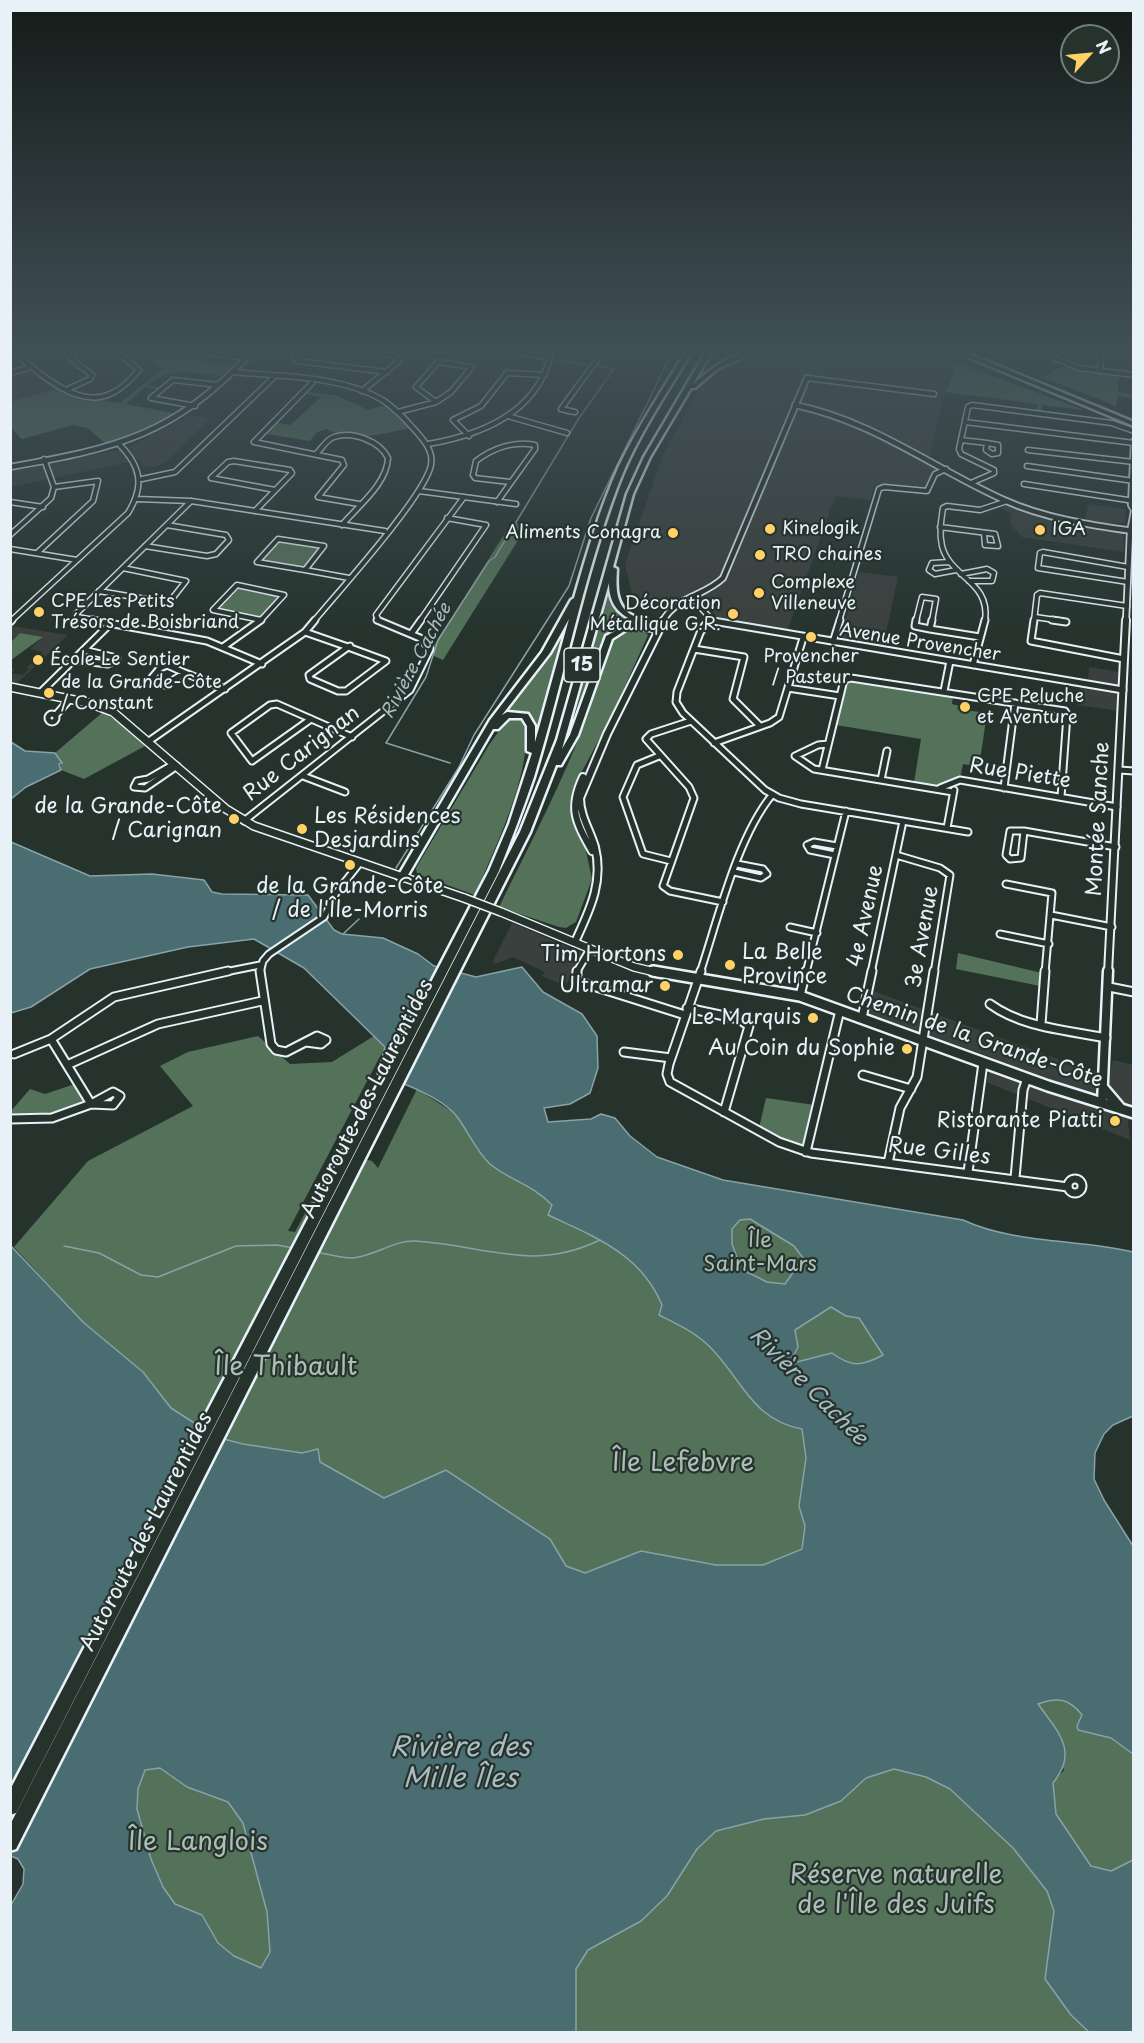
<!DOCTYPE html>
<meta charset="utf-8">
<style>
body{margin:0}
#map{position:relative;width:1144px;height:2043px;overflow:hidden;background:#26332d;font-family:"Playpen Sans",sans-serif}
canvas{display:block}
.frame{position:absolute;inset:0;border:12px solid #e8f1f8;pointer-events:none}
.north{position:absolute;left:1060px;top:24px;width:60px;height:60px;box-sizing:border-box;background:#26332d;border:2px solid #747f7e;border-radius:50%;rotate:63deg;font-size:16px;font-weight:700;line-height:24px;text-align:center;color:#e8f1f8}
.north::after{content:'';display:block;margin:auto;width:21px;height:27px;background:#ffd166;clip-path:polygon(50% 0,100% 100%,50% 72%,0 100%)}
</style>
<div id="map">
<canvas width="1144" height="2043"></canvas>
<div class="frame"></div>
<div class="north">N</div>
</div>
<script>
const c = document.querySelector('canvas').getContext('2d');
c.lineJoin = 'round';
function fillPath(path, color) { c.fillStyle = color; c.fill(path, 'evenodd'); }
function trace(path, color, width, dash) { c.strokeStyle = color; c.lineWidth = width; c.lineCap = dash ? 'butt' : 'round'; c.setLineDash(dash || []); c.stroke(path); }
function write(font, color, halo, rows, align = 'center') {
  c.font = font + ' "Playpen Sans",sans-serif'; c.lineWidth = 4.5; c.setLineDash([]); c.textBaseline = 'middle'; c.strokeStyle = halo; c.fillStyle = color; for (const [text, x, y, turn = 0] of rows) {
    c.save(); c.translate(x, y); c.rotate((+turn || 0) * Math.PI / 180); c.textAlign = isNaN(turn) ? turn : align; if (halo) c.strokeText(text, 0, 0); c.fillText(text, 0, 0); c.restore();
  }
}
fillPath(new Path2D(`
 M792,353H927L957,363L944,396L929,457L924,459L937,467L924,488L875,485L870,500L835,496L787,632L720,620L694,593L670,603L633,598L625,564L663,455L706,377L725,367Z
 M31,367L64,387L11,402V373Z
 M190,415L211,418L166,462L157,466L143,468L139,460L11,487V470L128,448Z
 M1088,504L1126,509L1125,524L1085,521Z
 M1010,505L1077,525L1123,531L1124,552L1022,537L1010,524L1012,514L1001,508Z
 M859,572L898,577L883,647L840,640Z
 M11,626L68,635L16,684L11,683V668L15,669L11,673L23,675L29,669L26,668L43,652L30,649L43,637L20,633L11,642Z
 M1089,667L1119,672L1118,686L1088,682Z
 M1080,685L1117,691L1118,711L1078,705Z
 M512,923L580,952L582,956L567,983H558L542,976L545,972L513,957L495,964L493,961Z
 M873,991L1058,1059L1059,1063L1109,1074L1113,1060L1133,1065V1116L1128,1121L1130,1140L986,1082L994,1058L869,1014Z`), '#3a403d');
fillPath(new Path2D(`
 M141,353L233,365L221,376C193,373 170,366 148,385L160,388L158,389L145,387L126,404L179,414L107,445L88,428L73,425L22,439L11,428L10,402L64,387L79,396L120,403L163,369Z
 M957,363L1084,410L1042,405L1041,413L1036,412L1038,404L946,392Z
 M1066,365L1119,375L1118,392L1133,394L1132,398L1118,396L1116,406L1042,377Z
 M309,392L338,396L368,410L385,405L409,428C384,434 351,443 327,429L317,432L310,441L267,434L277,423L290,425L321,397L307,394Z
 M512,522L527,526L443,660L434,656L433,647Z
 M279,539L324,546L305,571L257,562Z
 M238,585L284,595L261,620L213,611Z
 M606,597H610C613,612 625,621 640,623C631,624 621,624 613,630C595,644 585,697 578,719H574Z
 M565,625L537,726C530,711 518,707 502,714L546,659Z
 M640,628L648,635L612,715L579,777L570,804L572,819L585,847L592,879L576,922L566,928L559,927L499,907C530,844 563,781 588,715C596,691 598,660 612,640C619,631 629,628 640,628Z
 M20,633L43,637L11,660V642Z
 M848,680L953,694L952,704L959,706L957,709L987,713L979,767L963,764L960,778H954C945,791 928,785 914,783L921,739L836,725Z
 M103,712L122,725L145,746L84,779L61,770V763L55,753Z
 M517,716L526,723C531,776 495,847 475,895L417,874L416,868L489,745L508,718Z
 M958,953L1042,973L1040,986L956,969Z
 M258,1036L290,1064L332,1062L374,1036L385,1047L288,1231L295,1232L337,1153L372,1161L378,1168L417,1089L457,1115L476,1148L491,1165L537,1190L552,1205L549,1215C595,1237 641,1254 662,1305L659,1315C677,1324 696,1332 710,1347C740,1377 755,1420 802,1429L806,1458L799,1506L805,1526L802,1548L763,1565H716L641,1551L585,1573L566,1566L550,1539L446,1471L384,1498L320,1462L317,1449L302,1453L243,1444L216,1437L171,1408L143,1372L84,1323L14,1247L88,1161L193,1106L160,1066L188,1052Z
 M75,1084L90,1104C64,1115 38,1123 11,1115V1111L30,1089L45,1094Z
 M766,1098L814,1105L803,1147L759,1128Z
 M750,1219L761,1226L837,1238L785,1284L767,1282L741,1269L732,1244V1229L740,1220Z
 M831,1307L846,1316L871,1319L909,1375L843,1361L832,1353L788,1364L798,1347L795,1330Z
 M1058,1698L1074,1704L1082,1715L1077,1726L1078,1730L1111,1738L1133,1754V1860L1111,1871L1091,1866L1056,1814L1053,1783L1064,1770L1038,1704Z
 M902,1735L980,1769L1133,2032H555L576,1915L694,1811Z
 M160,1768L187,1787L228,1802L243,1823L267,1912L270,1952L261,1968L234,1956L218,1943L202,1915L175,1904L163,1887L151,1859L137,1809L138,1789L145,1770Z`), '#54725a');
const water = new Path2D(`
 M11,742L25,751L55,753L62,763L59,764L61,770L26,787L11,799Z
 M11,842L90,876L152,874L204,880L212,892L222,894L308,895L334,930L342,934L383,938L418,954L434,966L476,977L522,967L543,992L582,1014L597,1036L598,1068L590,1093L570,1104L544,1108L548,1122L591,1119L601,1114L615,1118L630,1136L657,1157L723,1180L963,1220C1015,1244 1078,1239 1133,1252V1416L1113,1425L1104,1434L1095,1453L1094,1479L1104,1500L1133,1546V1754L1111,1738L1078,1730L1077,1726L1082,1715C1069,1698 1057,1697 1038,1704C1058,1732 1079,1751 1053,1783L1056,1814L1091,1866L1111,1871L1133,1860V2032H1089L1071,2015L1045,1979L1054,1911L1047,1891L1013,1848L950,1789L926,1777L894,1769L866,1778L841,1801L805,1815L764,1819L716,1831L697,1849L667,1896L641,1921L588,1950L576,1969V2032H11V1905L23,1884L24,1869L18,1859L11,1856V1246L84,1323L143,1372L171,1408L216,1437L243,1444L302,1453L318,1449L320,1462L384,1498L446,1470L550,1539L566,1566L585,1573L641,1551L716,1565H763L802,1549L805,1526L799,1506L806,1458L802,1429C752,1420 742,1379 710,1347C695,1332 677,1324 659,1315L662,1305C641,1254 595,1237 548,1215L552,1205C532,1184 509,1180 490,1164C476,1151 469,1133 458,1118C443,1097 400,1082 377,1074L385,1047L304,968L254,939L188,947L90,969L31,1007L11,1013ZM750,1219L794,1246L803,1258L785,1284L767,1282L741,1269L732,1244V1229L740,1220ZM831,1307L846,1316L859,1318L883,1355C862,1366 852,1368 832,1353L789,1364L798,1347L795,1330ZM160,1768L187,1787L228,1802L243,1823L267,1912L270,1952L261,1968L234,1956L218,1943L202,1915L175,1904L163,1887L151,1859L137,1809L138,1789L145,1770Z`);
fillPath(water, '#4a6d71');
trace(water, '#89a2a7', 1.5);
trace(new Path2D(`
 M498,353L546,360
 M554,360L588,365
 M450,763L386,743L426,677L438,640L489,561L495,557L579,418L614,369L595,365
 M396,868L459,767L474,735L569,586L591,518L672,353
 M343,934L359,919
 M64,1246L99,1253L141,1275L158,1277L236,1246L277,1245L293,1248
 M316,1252C327,1254 341,1258 352,1258C373,1257 394,1240 415,1241C484,1245 532,1273 600,1240`), '#89a2a7', 1.5);
const minorFar2 = new Path2D(`
 M15,353C37,372 78,409 110,394C122,389 131,379 139,370L118,353
 M206,353L248,358
 M300,353L295,358L297,361L387,372
 M521,353L550,357
 M1042,353L1079,368L1134,375
 M1089,353L1101,356L1100,371
 M438,362L472,367L451,392L436,402L416,387Z
 M233,372C281,377 342,375 384,401C396,409 405,419 414,429C423,439 434,451 431,465C425,496 338,592 314,621
 M10,373L31,367
 M807,378L934,394
 M312,383L254,442L342,460L344,465L318,497L359,504
 M68,389L90,379L92,375L71,359L75,353
 M362,391L399,361L394,356L376,353
 M195,406L151,398L173,380L218,385
 M568,411L575,412L561,409L602,353
 M398,412L436,402
 M511,417L567,433
 M965,422L1134,443
 M469,436L453,420L481,406L507,373L544,375
 M961,440L987,443
 M987,443L998,445V453L992,454L986,450Z
 M428,444C482,435 538,413 551,353
 M1028,450L1134,462
 M317,453C322,448 327,439 334,437C353,431 380,441 388,458C387,484 358,506 342,525
 M1027,466L1134,481
 M142,479L175,472L274,377
 M971,483L994,473V470L961,454L959,449L968,407L972,405L1112,423L1134,431
 M1024,484L1134,501
 M419,491L516,504
 M137,499L191,501L385,531
 M10,502L43,507
 M497,502L535,449V445C514,441 493,448 476,461L473,475L475,478L510,482
 M255,511L292,473L290,470L234,461L228,462L211,478L275,490
 M940,527L995,534L998,546L985,545L984,533
 M10,535L51,498L54,487L44,459
 M278,539L324,546L305,570L257,562Z
 M145,546L207,556L216,554L229,540L226,535L167,525
 M10,549L77,560
 M37,553L93,501L98,481L54,487
 M949,562L932,563L929,570L935,574L956,570
 M1128,567L1043,552L1040,553L1038,568L1128,582
 M305,570L349,578
 M961,574L987,569L994,573L992,581H969
 M237,585L284,595L261,620L213,610Z
 M99,591L163,602L171,600L186,581L123,568
 M691,597L713,621
 M1035,617L1062,621
 M11,621L128,513C145,485 141,466 118,443
 M100,621L77,617L76,614L191,501
 M379,621L376,615L464,497
 M420,621L486,525L447,518
 M839,621L879,489L884,487L927,491L935,474L946,469
 M916,621L922,597L936,599L932,621
 M985,621C991,581 950,578 942,546C939,533 941,521 943,508L947,506L980,510L1007,501
 M1034,621L1037,595L1040,593L1127,606`);
const minorFar1 = new Path2D(`
 M92,620L207,641L262,664
 M916,620L915,626L930,629
 M1034,620L1031,641L1124,659
 M1052,620L1066,622
 M713,621L705,625L700,633L677,692L676,702L683,713L765,790L779,798L801,804L968,832
 M713,621L1123,690
 M10,622L12,620
 M930,629L980,637
 M930,629L932,620
 M305,632L348,647
 M411,634L421,620
 M833,642L840,620
 M223,647L261,620
 M348,647L386,661L346,691H338L310,679L309,675Z
 M348,647L350,646
 M694,649L744,657L733,699L760,726
 M74,660L108,664L117,658L84,650
 M167,665L185,673L165,685L150,680L160,668Z
 M973,665L985,620
 M185,673L225,689
 M788,688L840,696
 M944,691L950,661
 M40,693L111,623
 M48 718a4 4 0 1 1 8 0a4 4 0 1 1-8 0Z
 M55,716L70,699
 M311,719L252,761L231,733L270,705L277,704L352,737
 M691,721L651,734L646,739L689,787L694,798L663,886L670,891L723,902
 M149,741L305,632L315,620
 M714,743L770,723L779,717L803,638
 M828,744L818,745L795,756L814,769L953,792
 M659,756L637,765L623,797L643,854L671,861
 M174,764L148,779L137,781L134,787L145,788L177,766
 M822,770L844,680L851,678L1065,711L1067,715L1061,797
 M1119,770L1134,771
 M303,776L345,792
 M881,780L887,751
 M940,788L960,780L1117,807
 M1004,788L1015,703
 M244,821L410,690L430,649L420,638L377,620
 M947,828L954,790
 M1010,831H1024L1021,858L1010,859L1006,855Z
 M1024,831L1116,847
 M835,855L810,850L807,845L814,842L837,846
 M896,855L940,868L950,875L934,973
 M734,872L761,878L767,874L763,869L737,864
 M1006,884L1052,893L1045,973
 M1051,915L1112,927
 M790,927L817,933
 M1000,934L1049,944
 M220,973L260,965
 M260,973L263,961L269,954L324,917L336,893L359,864
 M576,973L590,949
 M700,973C718,919 737,838 772,795
 M806,973L846,811
 M871,973L903,821`);
const minor = new Path2D(`
 M260,971L271,1044L276,1050L286,1052L317,1036L326,1040L321,1044L306,1042
 M577,971V981L685,1015
 M701,971L669,1064L667,1074L670,1082L779,1142L811,1153L1068,1187
 M1109,987L1134,992
 M800,996L806,971
 M990,1004C1023,1028 1067,1030 1106,1038
 M687,1008L739,1019L749,1026L724,1112
 M862,1018L872,971
 M1041,1024L1045,971
 M624,1052L671,1058
 M14,1054L51,1039L114,997L228,971
 M67,1065L158,1024L262,1001
 M863,1075L911,1089
 M113,1092L120,1096L113,1105L91,1104Z
 M10,1119L52,1118L91,1104L51,1039
 M806,1152L840,1010
 M888,1163L900,1108L917,1077L934,971
 M968,1172L983,1063
 M1015,1178L1023,1090L1027,1078
 M1068 1186a7 7 0 1 1 14 0a7 7 0 1 1-14 0Z`);
const tertiaryFar2 = new Path2D(`
 M795,405C873,421 933,468 1004,500C1044,518 1089,525 1133,531
 M1134,441L1131,505L1134,510
 M10,467C118,448 174,435 251,353
 M663,621C675,597 705,596 723,578L807,378
 M1126,621L1130,532L1134,511`);
const tertiaryFar1 = new Path2D(`
 M583,777C568,809 576,822 592,851
 M575,942C589,911 604,883 595,847C590,830 580,816 580,798L607,734L664,620
 M1108,973L1126,620`);
const tertiary = new Path2D(`
 M1102,1103L1108,971`);
const secondaryFar1 = new Path2D(`
 M10,687L89,703L113,712L226,809L254,826L464,898
 M501,912L634,967L659,973`);
const secondary = new Path2D(`
 M653,971L800,996L1048,1086L1134,1113
 M1104,1089L1121,1109`);
const motorway = new Path2D(`
 M685,353H691C665,396 636,438 618,485C582,580 564,680 534,777C523,809 511,840 499,871L16,1813L10,1815V1790L489,871L509,824L532,753L527,751V726L522,718H509L498,729H493L405,880L402,881L397,878L490,720L542,652L571,600L574,598C587,553 600,508 619,466C638,427 662,390 685,353ZM569,619L539,728L535,742V726L528,714L507,712L502,715L550,653Z
 M705,353H711L693,384C710,370 730,353 753,353L717,369L695,388H691L650,457L633,494L613,567L617,569C616,585 615,604 630,614C636,618 643,619 648,622L644,624C622,618 609,607 609,583L562,749L570,735L606,636L628,624L658,627L662,629L658,631L629,628L612,639L578,735L561,765H556L530,832L16,1849L10,1851V1825L520,832L557,740L627,494L644,457Z
 M958,353H967L1134,422V426Z`);
trace(minorFar2, '#e8f1f8', 7);
trace(minorFar1, '#e8f1f8', 9);
trace(minor, '#e8f1f8', 11);
trace(tertiaryFar2, '#e8f1f8', 8);
trace(tertiaryFar1, '#e8f1f8', 10);
trace(tertiary, '#e8f1f8', 13);
trace(secondaryFar1, '#e8f1f8', 10);
trace(secondary, '#e8f1f8', 14);
trace(motorway, '#e8f1f8', 5);
trace(minorFar2, '#26332d', 4);
trace(minorFar1, '#26332d', 5);
trace(minor, '#26332d', 7);
trace(tertiaryFar2, '#26332d', 4.5);
trace(tertiaryFar1, '#26332d', 6);
trace(tertiary, '#26332d', 8);
trace(secondaryFar1, '#26332d', 7);
trace(secondary, '#26332d', 9);
fillPath(motorway, '#26332d');
const secondaryBridge = new Path2D(`
 M464,898L501,912`);
trace(secondaryBridge, '#e8f1f8', 10, []);
trace(secondaryBridge, '#26332d', 7);
const sky = c.createLinearGradient(0, 0, 0, 639);
sky.addColorStop(0, '#151c19');
sky.addColorStop(0.55, '#415057');
sky.addColorStop(1, '#41505700');
c.fillStyle = sky;
c.fillRect(0, 0, 1144, 639);
for (const [x, y, r, color] of [
 [770,529,6,"#ffd166"],
 [1040,530,6,"#ffd166"],
 [673,533,6,"#ffd166"],
 [760,555,6,"#ffd166"],
 [759,593,6,"#ffd166"],
 [39,612,6,"#ffd166"],
 [733,614,6,"#ffd166"],
 [811,637,6,"#ffd166"],
 [38,660,6,"#ffd166"],
 [49,693,6,"#ffd166"],
 [965,707,6,"#ffd166"],
 [234,819,6,"#ffd166"],
 [302,829,6,"#ffd166"],
 [350,865,6,"#ffd166"],
 [678,955,6,"#ffd166"],
 [730,965,6,"#ffd166"],
 [665,986,6,"#ffd166"],
 [813,1018,6,"#ffd166"],
 [907,1049,6,"#ffd166"],
 [1115,1121,6,"#ffd166"]
]) { const dot = new Path2D(); dot.arc(x, y, r, 0, 2 * Math.PI); c.fillStyle = color; c.fill(dot); trace(dot, '#26332d', 2); }
write('18px', '#e8f1f8', '#26332d', [
 ["Kinelogik",782,529],
 ["IGA",1052,530],
 ["Aliments Conagra",661,533,"right"],
 ["TRO chaines",772,555],
 ["Complexe",771,583],
 ["Villeneuve",771,604],
 ["CPE Les Petits",51,602],
 ["Trésors de Boisbriand",51,623],
 ["Décoration",721,604,"right"],
 ["Métallique G.R.",721,625,"right"],
 ["Provencher",811,657,"center"],
 ["/ Pasteur",811,678,"center"],
 ["École Le Sentier",50,660],
 ["de la Grande-Côte",61,683],
 ["/ Constant",61,704],
 ["CPE Peluche",977,697],
 ["et Aventure",977,718]
], 'left');
write('18px', '#e8f1f8', '#26332d', [
 ["Avenue Provencher",920,643,9]
]);
write('italic 18px', '#a9bcc2', '#26332d', [
 ["Rivière Cachée",417,661,-62]
]);
for (const [x, y, w] of [
 [582,665,36]
]) { const box = new Path2D(); box.roundRect(x - w / 2, y - 17, w, 34, 4.5); c.fillStyle = '#26332d'; c.fill(box); trace(box, '#e8f1f8', 1.5); }
write('bold 20px', '#e8f1f8', null, [
 ["15",582,665]
]);
write('21px', '#e8f1f8', '#26332d', [
 ["Rue Carignan",302,754,-38],
 ["Rue Piette",1020,774,9],
 ["Montée Sanche",1099,819,-87],
 ["4e Avenue",866,916,-78],
 ["3e Avenue",923,937,-80],
 ["Chemin de la Grande-Côte",974,1038,19],
 ["Autoroute des Laurentides",368,1099,-63],
 ["Rue Gilles",939,1152,7],
 ["Autoroute des Laurentides",147,1532,-63]
]);
write('21px', '#e8f1f8', '#26332d', [
 ["de la Grande-Côte",222,807],
 ["/ Carignan",222,831],
 ["Les Résidences",314,817,"left"],
 ["Desjardins",314,841,"left"],
 ["de la Grande-Côte",350,887,"center"],
 ["/ de l'Île-Morris",350,911,"center"],
 ["La Belle",742,953,"left"],
 ["Province",742,977,"left"],
 ["Tim Hortons",666,955],
 ["Ultramar",653,986],
 ["Le Marquis",801,1018],
 ["Au Coin du Sophie",895,1049],
 ["Ristorante Piatti",1103,1121]
], 'right');
write('21px', '#adbeb9', '#26332d', [
 ["Île",760,1241],
 ["Saint-Mars",760,1265]
]);
write('italic 22px', '#a9bcc2', '#26332d', [
 ["Rivière Cachée",808,1387,45]
]);
write('26px', '#adbeb9', '#26332d', [
 ["Île Thibault",286,1368],
 ["Île Lefebvre",683,1464],
 ["Île Langlois",198,1843],
 ["Réserve naturelle",896,1876],
 ["de l'Île des Juifs",896,1906]
]);
write('italic 27px', '#a9bcc2', '#26332d', [
 ["Rivière des",460,1749],
 ["Mille Îles",460,1780]
]);
</script>
